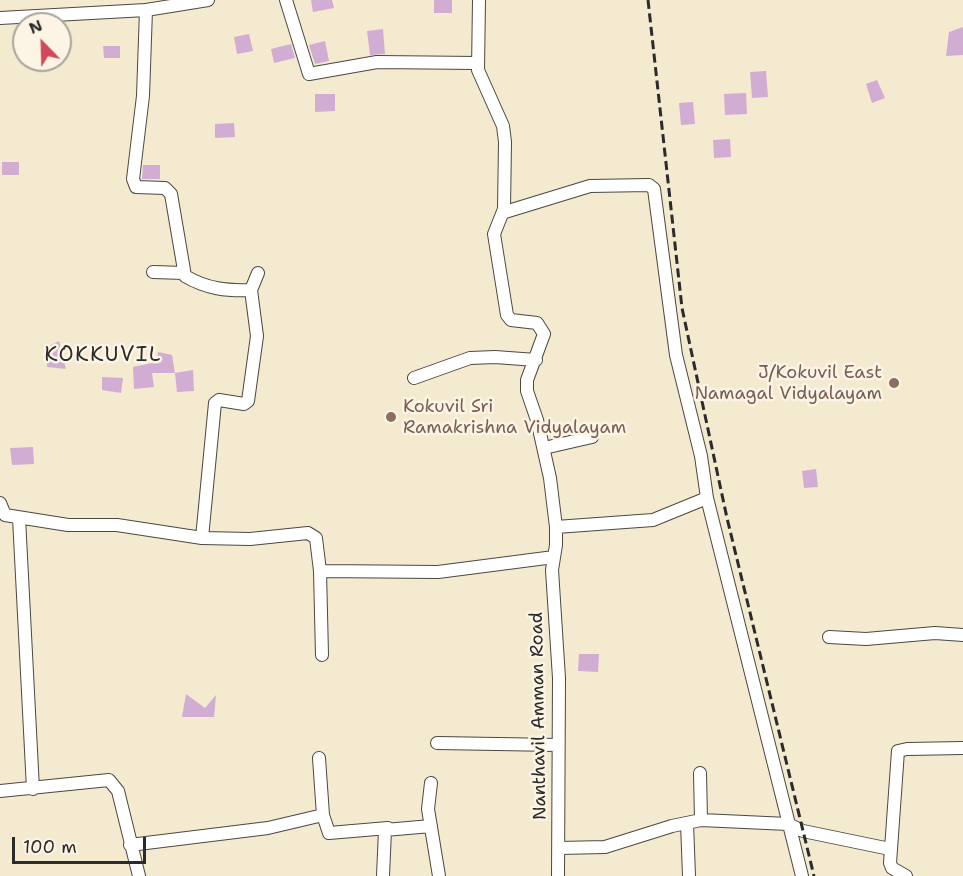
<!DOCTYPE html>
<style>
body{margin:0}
#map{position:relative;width:963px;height:876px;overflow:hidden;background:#f3ead0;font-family:"Shantell Sans",sans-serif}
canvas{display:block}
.north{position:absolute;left:12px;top:12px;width:60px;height:60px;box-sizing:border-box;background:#fcf5e5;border:2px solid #a8a49b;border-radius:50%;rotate:337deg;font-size:16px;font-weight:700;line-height:24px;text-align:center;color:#2b2b2b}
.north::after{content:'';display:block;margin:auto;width:21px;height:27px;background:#d1495b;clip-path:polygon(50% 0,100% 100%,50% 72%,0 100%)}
.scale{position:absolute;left:12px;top:837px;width:134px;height:27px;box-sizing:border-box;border:3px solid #2b2b2b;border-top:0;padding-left:8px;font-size:18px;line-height:21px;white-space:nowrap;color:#2b2b2b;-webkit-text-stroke:4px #fcf5e5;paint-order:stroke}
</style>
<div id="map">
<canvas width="963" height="876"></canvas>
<div class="north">N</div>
<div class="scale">100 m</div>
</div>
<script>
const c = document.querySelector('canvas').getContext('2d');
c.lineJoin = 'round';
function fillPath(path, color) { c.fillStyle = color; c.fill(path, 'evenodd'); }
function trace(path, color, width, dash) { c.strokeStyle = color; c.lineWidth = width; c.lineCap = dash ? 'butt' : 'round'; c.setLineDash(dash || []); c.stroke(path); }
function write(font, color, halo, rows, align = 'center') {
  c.font = font + ' "Shantell Sans",sans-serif'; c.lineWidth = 5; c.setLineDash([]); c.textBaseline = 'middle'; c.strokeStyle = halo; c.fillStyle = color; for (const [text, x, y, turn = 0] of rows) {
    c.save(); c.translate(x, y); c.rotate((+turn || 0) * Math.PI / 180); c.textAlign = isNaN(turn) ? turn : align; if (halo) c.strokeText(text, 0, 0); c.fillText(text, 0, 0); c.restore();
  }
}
fillPath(new Path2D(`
 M311,0H332L334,8L313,12Z
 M434,0H452V13H434Z
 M963,27V55L946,56L949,32Z
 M383,29L385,54L370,55L367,31Z
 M249,34L253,51L237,54L234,37Z
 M325,41L329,61L315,64L309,45Z
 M291,44L295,58L274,63L271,49Z
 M103,46H120V58H104Z
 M766,71L768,97L752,98L750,72Z
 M877,80L885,98L872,103L866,84Z
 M746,93L747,114L725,115L724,94Z
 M315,94H335V111L315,112Z
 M693,102L695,124L681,125L679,103Z
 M234,123L235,137L215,138V124Z
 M730,139L731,157L714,158L713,140Z
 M2,162H19V175H2Z
 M143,165H160V179H142Z
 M59,341L66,369L47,367L46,347Z
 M158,352L172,355L175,373H152L154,387L134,389L133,367L157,362Z
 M193,370L194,391L177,392L175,373Z
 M102,377L123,378L121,393L102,390Z
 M33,447L34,464L12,465L10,448Z
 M816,469L818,487L804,488L802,471Z
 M579,654H599L598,672L578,671Z
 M186,694L205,708L216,695L214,717H182Z`), '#d2add3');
const minor = new Path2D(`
 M208,0L146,10L143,96L133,179L136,187L165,188L171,194L185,276C207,289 227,291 251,290
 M286,0L309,74L377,62L477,63
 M479,0L478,70L503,126L505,142L504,209L494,234L507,315L511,320L537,323L544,334L527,380V391L537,420L550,478L556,527V545L552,570L559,678L558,876
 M0,18L146,10
 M504,209L505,212L590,186L649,185L654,189L676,355L701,456L707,498L802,876
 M153,272L184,273
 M414,378L470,358L495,357L536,360
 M544,448L592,437
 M0,503L5,515L68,525H117L202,538L250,539L308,533L316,538L320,571L438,572L554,557
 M19,518L33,789
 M556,527L653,520L707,498
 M202,538L215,403L219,400L244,404L248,401L257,336L251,290L258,273
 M320,571L322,655
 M829,637L866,639L935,633L963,635
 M437,743L557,745
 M319,758L323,815
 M700,773L701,820
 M431,783L428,809L439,876
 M0,791L109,780L118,791L139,876
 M687,823L689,876
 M130,845L268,828L323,815L329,833L388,828
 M559,848L605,847L672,826L701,820L788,824L803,831L890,849
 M383,876L385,830L431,826
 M906,876L892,868L890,863L898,751L907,749L963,748`);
trace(minor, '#494844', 14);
trace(minor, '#fff', 12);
trace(new Path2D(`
 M648,0L682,308L727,518L814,876`), '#2b2b2b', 3, [9, 4.5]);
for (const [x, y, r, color] of [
 [894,383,6,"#8d6e63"],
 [391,417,6,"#8d6e63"]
]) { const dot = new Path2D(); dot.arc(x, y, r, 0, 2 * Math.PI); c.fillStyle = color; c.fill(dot); trace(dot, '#fcf5e5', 2); }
write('18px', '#785e54', '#fcf5e5', [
 ["J/Kokuvil East",882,373],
 ["Namagal Vidyalayam",882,394],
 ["Kokuvil Sri",403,407,"left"],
 ["Ramakrishna Vidyalayam",403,428,"left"]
], 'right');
write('18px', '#2b2b2b', '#fcf5e5', [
 ["Nanthavil Amman Road",539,716,-91]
]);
c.letterSpacing = '1.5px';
write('21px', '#2b2b2b', '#fcf5e5', [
 ["KOKKUVIL",103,356]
]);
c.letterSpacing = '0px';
</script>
